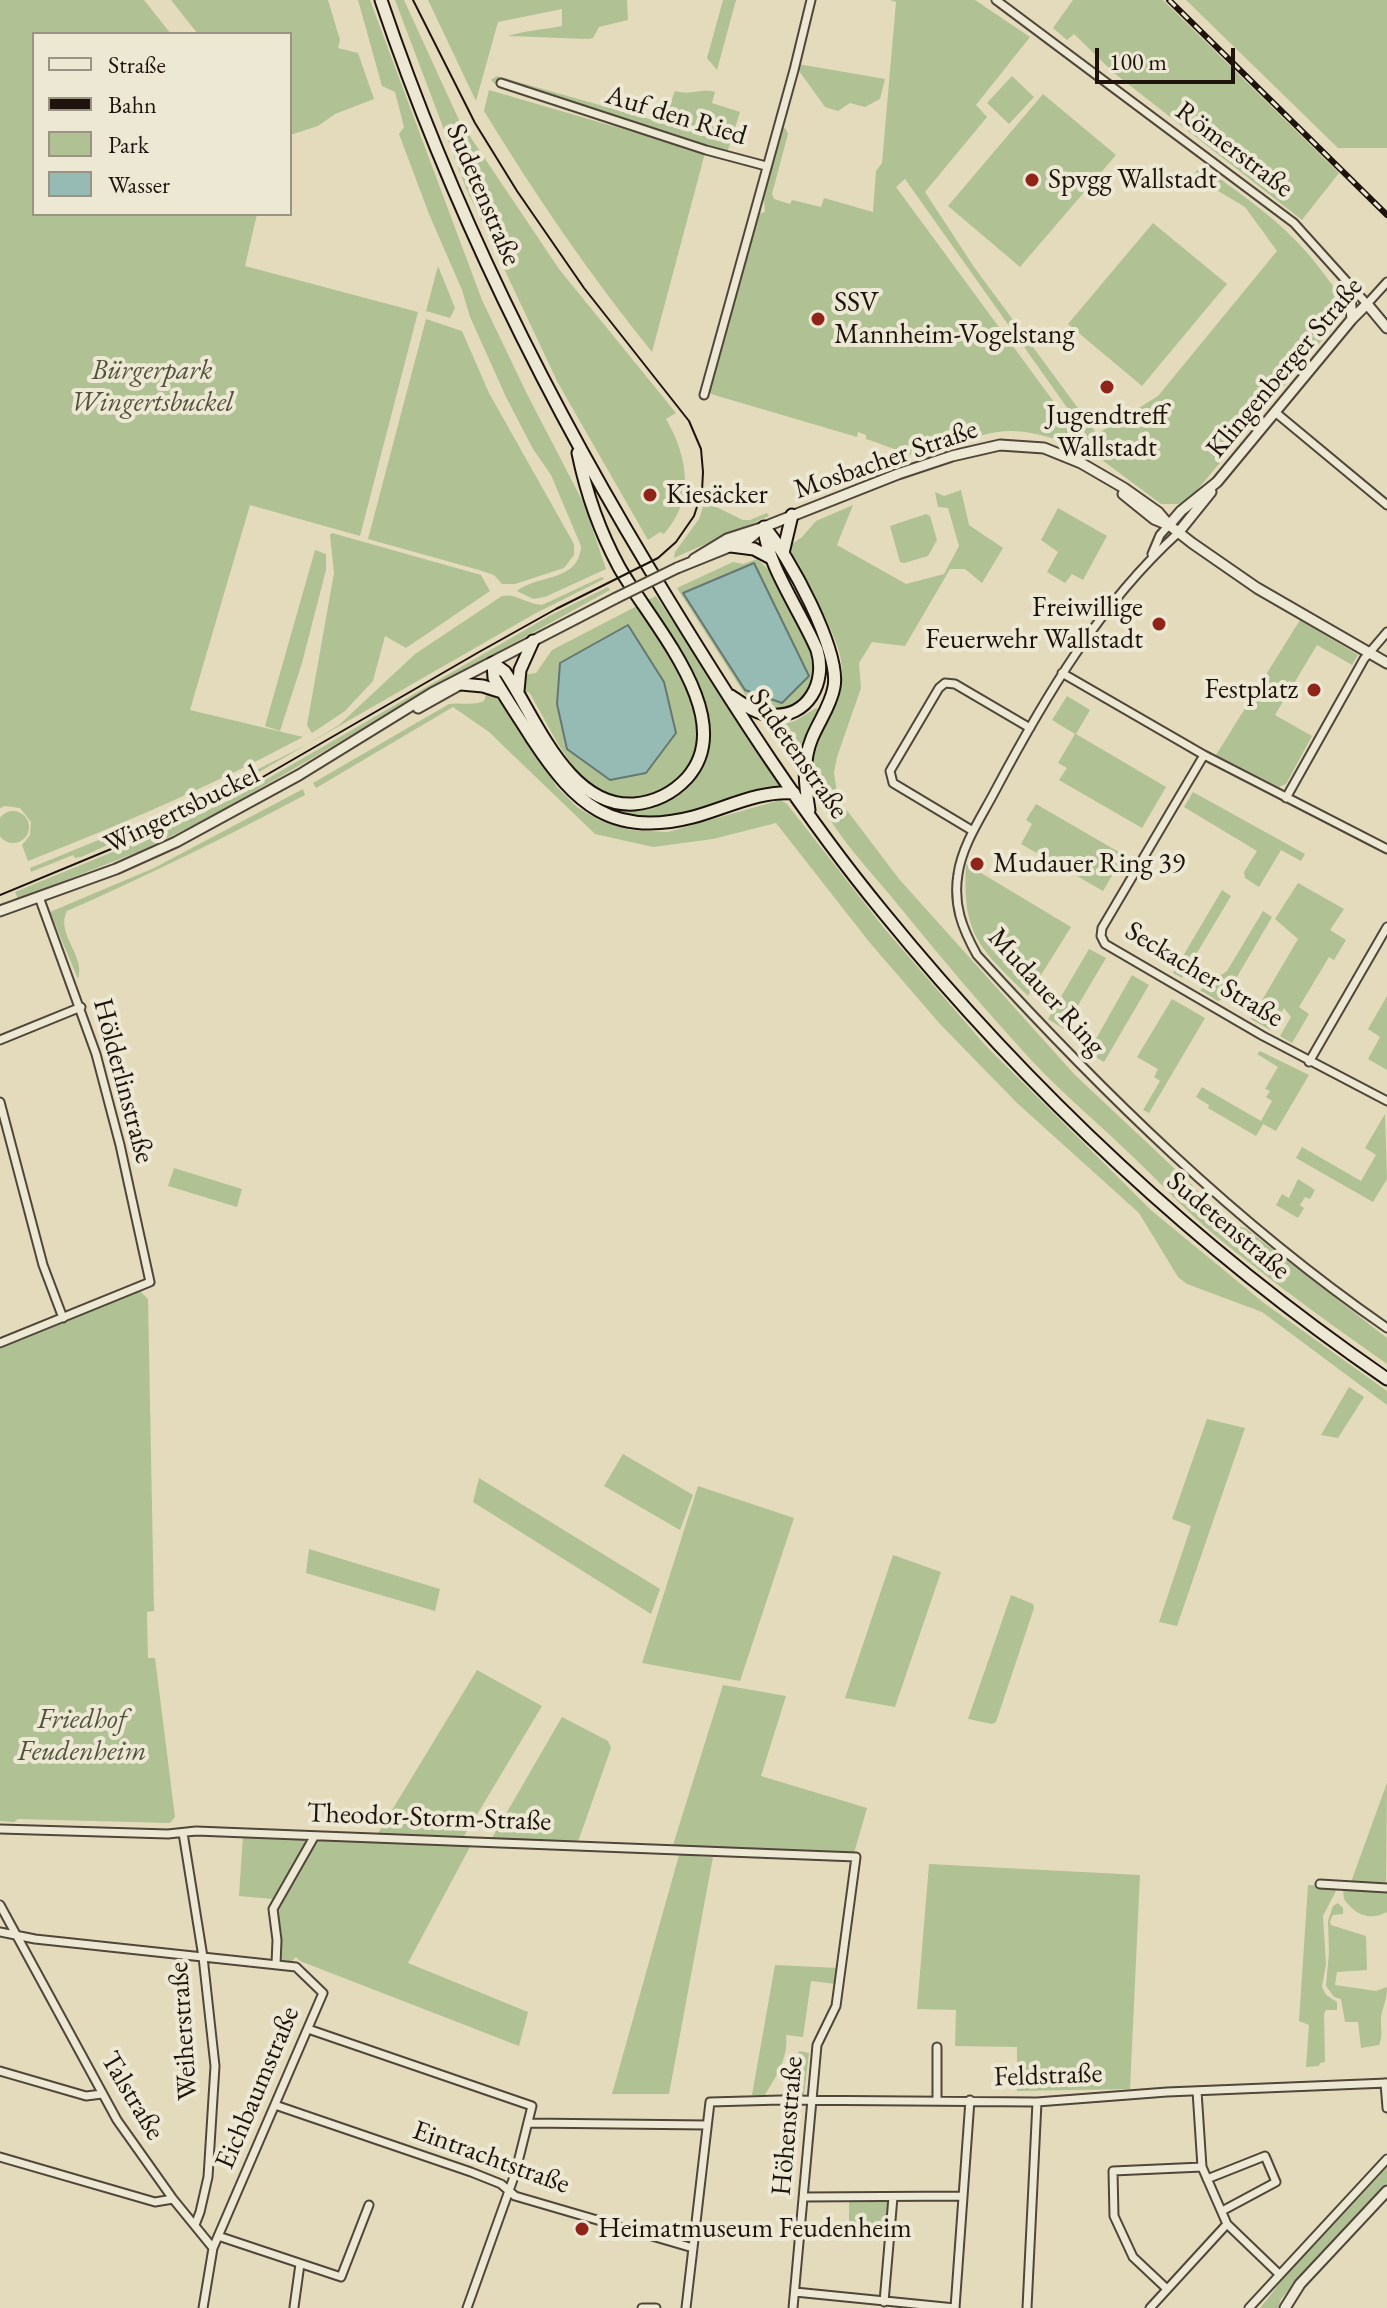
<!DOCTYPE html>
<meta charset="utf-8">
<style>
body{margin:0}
#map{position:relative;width:1387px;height:2308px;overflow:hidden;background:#e4dbbd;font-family:"EB Garamond",serif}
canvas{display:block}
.legend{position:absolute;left:32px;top:32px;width:260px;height:184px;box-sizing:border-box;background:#ede8d4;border:2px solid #9a9384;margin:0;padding:10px 14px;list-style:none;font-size:24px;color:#1e140d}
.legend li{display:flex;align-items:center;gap:16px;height:40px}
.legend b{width:40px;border:2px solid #9a9384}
.scale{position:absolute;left:1095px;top:48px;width:140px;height:36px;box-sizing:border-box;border:4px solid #1e140d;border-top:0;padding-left:10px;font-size:24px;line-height:28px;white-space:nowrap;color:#1e140d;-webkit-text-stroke:6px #ede8d4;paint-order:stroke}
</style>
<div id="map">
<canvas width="1387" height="2308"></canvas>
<ul class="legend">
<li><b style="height:10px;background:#ede8d4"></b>Straße</li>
<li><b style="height:10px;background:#1e140d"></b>Bahn</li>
<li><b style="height:22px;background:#b0c194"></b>Park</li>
<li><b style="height:22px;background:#95bbb4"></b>Wasser</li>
</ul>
<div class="scale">100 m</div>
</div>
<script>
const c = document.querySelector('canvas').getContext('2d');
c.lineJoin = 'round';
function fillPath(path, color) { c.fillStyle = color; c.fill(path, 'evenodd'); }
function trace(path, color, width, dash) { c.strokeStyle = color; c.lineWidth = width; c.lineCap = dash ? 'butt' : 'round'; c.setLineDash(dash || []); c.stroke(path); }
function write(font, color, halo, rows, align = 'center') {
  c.font = font + ' "EB Garamond",serif'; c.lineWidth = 8; c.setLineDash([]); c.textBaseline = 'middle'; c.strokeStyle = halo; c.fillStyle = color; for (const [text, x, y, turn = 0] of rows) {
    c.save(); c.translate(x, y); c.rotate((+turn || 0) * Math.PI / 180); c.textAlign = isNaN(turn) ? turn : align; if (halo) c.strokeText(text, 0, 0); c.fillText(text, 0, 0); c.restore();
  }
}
fillPath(new Path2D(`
 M0,0H144L171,34H34V214H257L245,266L418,312L360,536L250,505L190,710L303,737C214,785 122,824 28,861L22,845L30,835L31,822L20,808L5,806L0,808Z
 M171,0H328L340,40L338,48L358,53L374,99L335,114L318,126L290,135V34H198Z
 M358,0H370L482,300L527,394L584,504L606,569L545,597L533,599L517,591C539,574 579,582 581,546L551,475L533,449L506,397L470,317L462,290L429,214L399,134L404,127L395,92L382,86Z
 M395,0H404L459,120L559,269L676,413L666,419C688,457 695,499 664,534L660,532L648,540L558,383L466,188Z
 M428,0H627L628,20L599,27L593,38L588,39L508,36C527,30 543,30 562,26V9L498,22L476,101Z
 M723,0H736L717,70L707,58Z
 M890,0H975L1030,37L976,105L987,117L925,192L974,267L1097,434L1158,396L1277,251L1245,207L1193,176L1201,165C1251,202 1291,227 1327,278C1335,288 1342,297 1348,309L1193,495L1179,504H1161L1094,454L1085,433L905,179L896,187L1076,432L1081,447C1059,441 1035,431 1012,431C991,431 969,439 949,444V447C939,450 927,456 916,456C909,455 876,442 866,439V435L858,432L857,437L711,394L707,387L756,212L758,214L765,212L763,188L780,126L786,129L788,134L772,194L774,199L790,204L792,200L821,207L824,198L873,212L876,171L882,163L896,2Z
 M1073,0H1163L1339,173L1302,220L1114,73L1074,34L1067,40L1053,28Z
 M1186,0H1387V148H1338Z
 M798,64L885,79L880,99L865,107L850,103L838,111L825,107L797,68Z
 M497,76L663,123L675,91C692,96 699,88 715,92L712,103L740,112L728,150L722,152L547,98L497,86L491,80Z
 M1012,76L1034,97L1009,124L987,103Z
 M489,90L705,153L652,352C590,275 535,195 484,111Z
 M1043,94L1116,155L1020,267L948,206Z
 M1153,223L1227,284L1142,386L1068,324Z
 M438,266L455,308L450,318L426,311Z
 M426,319L462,331L489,393L574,544V555L564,568L515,584H502L494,575L479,570L368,539Z
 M961,490L969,525L1003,548L982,583L965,569H950L905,646L872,642L859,663L861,688L837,757L834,773L837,793L846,809L899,879L1075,1075L1191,1184L1230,1225L1245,1228L1387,1338V1364C1329,1323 1272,1282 1217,1237C1186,1212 1159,1181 1130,1154C1098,1123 1063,1094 1033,1062C987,1012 942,959 899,906C872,872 833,834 817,794C798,750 845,711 842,667C839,630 802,583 789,546L802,537L816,521L853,505L837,545L906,584L944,574L959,546L948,508L938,507L935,492L944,496Z
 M707,495L712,505L743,520H750L767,513L769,516L674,558L675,552L699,519Z
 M1058,508L1107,536L1083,580L1072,574L1065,583L1047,572L1058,552L1041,540Z
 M926,514L930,516L937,540L928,556L904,563L900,562L890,526Z
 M332,533L481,575L490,591L406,648L385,636L373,681L345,711L312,733L307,725L334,573L330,535Z
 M315,550L326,554V570L302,663L280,731L265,726Z
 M757,559L768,569C780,591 817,648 816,671C815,686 804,699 792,705C773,713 761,707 746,696L677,588L733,562L743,564Z
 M602,577L604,579L536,613L219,795L81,857L75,858L73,855L31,872L30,868L199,799L306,745L339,725L415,654L502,596C515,593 527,604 542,605Z
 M608,587L610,590L447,680L207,819L140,851L18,899L15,892L159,833L234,798L551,615Z
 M656,596L782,787C750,790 719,806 688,814C582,838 549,756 501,681L502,678L558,765L618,808C634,804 665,800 678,793C687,787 694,777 698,769C732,710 676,650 646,601Z
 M637,606C659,641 690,677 698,718C710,776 642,817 594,786C567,769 546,720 529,692L525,693L523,675L536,673L552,650Z
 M1300,620L1358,655L1352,665L1317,645L1275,715L1312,736L1286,784L1279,787L1216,755Z
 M487,692L506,705L557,787L577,807L599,820L630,830L668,832L780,800L787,804L884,928L985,1045L1152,1211L1264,1303L1387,1391V1405L1262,1312L1187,1284L1178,1277L1139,1213L1017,1103L940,1024L870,943L776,823L713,839L653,847L595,834L489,732L453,707L316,788L313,783L449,704C460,702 474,706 484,701Z
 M1067,696L1090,710L1076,734L1166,787L1142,828L1059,780L1067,768L1058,763L1075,734L1052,720Z
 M816,708L818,709L797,754L790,756L773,730L774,726L795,721Z
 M303,789L305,795C226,837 149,875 67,911C55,934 86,956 78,979L50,912L154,868Z
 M1193,792L1305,854L1301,861L1281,850L1259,887L1245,878L1244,872L1257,851L1184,807Z
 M1036,804L1124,855L1103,891L1021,844L1032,824L1026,820Z
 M-3 827a16 16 0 1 1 32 0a16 16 0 1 1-32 0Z
 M966,864L1071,927L1028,996C979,947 962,936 966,864Z
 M1298,883L1344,909L1330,930L1346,940L1334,960L1329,957L1299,1007L1309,1014L1292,1043L1280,1036L1291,1017L1284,1008L1270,1030L1251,1019L1298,939L1275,919Z
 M1222,890L1231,896L1182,978L1173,973Z
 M1263,911L1272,917L1224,999L1218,1001L1200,990L1227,971Z
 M1089,949L1106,958L1064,1029L1048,1019Z
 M1132,975L1149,985L1104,1062L1088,1053Z
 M1387,996V1070L1368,1059L1380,1037L1368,1029Z
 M1172,999L1205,1018L1149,1113L1143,1110L1160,1081L1154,1077L1158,1069L1137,1057Z
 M1260,1051L1309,1075L1276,1131L1263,1124L1256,1136L1208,1108L1209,1105L1196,1097L1202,1087L1261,1121L1272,1101L1266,1097L1270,1091L1265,1089L1278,1067L1257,1054Z
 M1385,1114L1387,1179L1373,1202L1296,1158L1302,1147L1361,1181L1376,1155L1365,1148Z
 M174,1168L242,1189L237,1207L168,1186Z
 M1298,1179L1315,1190L1310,1199L1305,1197L1300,1205L1304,1208L1298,1218L1276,1205L1282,1194L1289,1198Z
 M140,1291L148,1299L154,1611L147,1612L148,1658H155L175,1817L170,1823L18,1819L14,1822L0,1821V1349Z
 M1349,1387L1364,1397L1338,1438L1321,1435Z
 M1207,1419L1245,1428L1177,1626L1159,1622L1191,1526L1172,1519Z
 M623,1454L693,1495L680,1530L604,1486Z
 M479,1478L660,1589L651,1614L473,1502Z
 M698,1486L794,1518L740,1681L642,1663Z
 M309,1549L440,1589L435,1611L306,1573Z
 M893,1555L941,1572L895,1707L845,1698Z
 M1011,1595L1033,1604L1034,1608L996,1722L992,1724L968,1719Z
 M477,1670L542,1706L463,1838L377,1835Z
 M723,1685L786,1696L761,1776L867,1808L854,1853L673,1845Z
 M562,1717L608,1741L611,1748L579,1839L575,1842L492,1838Z
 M1387,1783L1386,1884L1351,1882Z
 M243,1836L471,1845L408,1963L528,2012L519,2046L300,1961L296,1957L289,1964L279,1959L282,1935L276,1911L280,1905L273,1899L239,1896Z
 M679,1855L713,1857L669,2094H612Z
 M929,1864L1140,1875L1130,2089L1017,2091V2047L955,2046L956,2010L917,2009Z
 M1308,1885L1333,1887L1336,1891L1323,1916L1326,1964L1322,1987L1326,1995L1337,2002V2010H1326L1324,2014L1325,2062L1320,2063L1319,2066L1306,2067L1309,2025L1299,2021Z
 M1346,1888L1387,1891V1912C1370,1921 1355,1915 1344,1899L1343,1890Z
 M1338,1903L1343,1908V1914L1333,1915L1330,1921L1331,1925L1366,1936L1367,1970L1337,1972L1335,1985L1376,1991L1387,1987C1387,1997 1385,2002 1382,2012C1379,2023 1384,2034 1379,2045L1361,2048L1358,2022H1345L1341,1999L1334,1997L1326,1986L1329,1952L1328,1921L1333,1906Z
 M775,1965L839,1968L836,1984L811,1981L803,2037L786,2035C789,2057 776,2076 765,2095H752Z
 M799,2051L809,2053L804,2095H783Z
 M1387,2167V2183L1302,2275L1281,2299L1278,2308H1260L1292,2268Z
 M849,2202H889L887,2226H849Z`), '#b0c194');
const water = new Path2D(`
 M754,563L809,676L782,703L745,690L683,593Z
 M628,625L664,682L676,733L646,773L610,780L567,749L557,704L560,663Z`);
fillPath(water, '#95bbb4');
trace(water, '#657871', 2);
const minor = new Path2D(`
 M996,0L1294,223L1367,304L1387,282
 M501,83L706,150L766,166
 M704,395L794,70L811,0
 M1275,412L1387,505
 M1178,533C1099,605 1045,697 995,791C982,816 962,845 958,874C953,905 962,928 977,955C1101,1091 1235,1223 1387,1328
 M1152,554L1160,535L1169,525
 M1062,673L1204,755L1387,849
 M1204,755L1102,928L1101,936L1105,944L1263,1036L1387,1101
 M1286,798L1364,659L1387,632
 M973,831L893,783L890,771L939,688L945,683L955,684L1030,728
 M0,1040L81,1007
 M1309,1062L1387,927
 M0,1102L43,1265L63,1318
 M0,1343L150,1282L120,1145L96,1054L39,897
 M0,1829L168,1834L196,1831L856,1857L836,2006L817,2045L793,2308
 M183,1833L203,1957L215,2066L208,2177L200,2212L195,2225
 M1320,1884L1387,1888
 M0,1905L117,2120L173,2199L213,2248
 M0,1932L35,1939L296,1967L323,1993L213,2248L203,2308
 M276,1964L277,1940L273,1909L314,1837
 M308,2029L532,2106L515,2174L467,2308
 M0,2071L86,2096L102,2094
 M1385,2083L1387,2108
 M1197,2091L1202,2167L1227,2224L1279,2274
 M937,2101V2047
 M275,2105L471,2172L501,2184L515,2196L693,2248
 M528,2123L707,2125
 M0,2157L155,2202L173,2199
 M1207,2179L1265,2156L1276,2182L1222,2211
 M804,2197L963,2196
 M218,2236L341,2277L369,2205
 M1167,2289L1133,2257L1114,2216L1113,2171L1202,2167
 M795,2292L955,2308
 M884,2302L893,2197
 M294,2307L300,2264
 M642,2308H656
 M686,2308L710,2102L781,2100L1037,2102L1167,2092L1387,2083
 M955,2308L970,2100
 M1027,2308L1037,2102
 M1150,2308L1227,2224
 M1249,2308L1387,2159`);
const tertiary = new Path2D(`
 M1349,284L1352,319
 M1123,494L1154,519L1166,524
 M1169,525L1181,511L1217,482L1352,319L1367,304L1387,328
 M1178,533L1211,492
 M694,559L727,539L764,527L898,474L952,456L1000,445L1044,448L1081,463L1124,488L1158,512L1169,525L1192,543L1257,588L1387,663
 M677,568L749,539L761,529
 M418,708L461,684
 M0,911L116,869L176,842L299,775L432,693L616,598
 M1285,2308L1300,2284L1387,2191`);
const secondary = new Path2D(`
 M381,0C453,213 553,413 671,604C736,710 804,816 883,912C1028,1090 1198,1249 1387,1379
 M764,527C788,553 841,652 834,687C831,705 819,721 812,738C802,762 805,785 809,810
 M731,546L754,549L771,558
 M783,553L792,515
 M493,663L505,672C536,718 568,808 634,804C656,802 673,793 687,778C741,718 649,621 619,567C600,532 586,492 578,453
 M493,663L494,678C506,699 520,719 533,740C575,804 612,838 693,817C726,808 760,790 794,793
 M461,684L483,686L502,692
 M518,691L520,670L533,641
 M731,696C743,704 756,714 771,715C808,718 827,682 817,650C802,614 767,565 764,528`);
trace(minor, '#504639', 11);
trace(tertiary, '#504639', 13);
trace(secondary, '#1e140d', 15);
trace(minor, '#ede8d4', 7);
trace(tertiary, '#ede8d4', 9);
trace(secondary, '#ede8d4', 11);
trace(new Path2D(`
 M0,895L169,825L249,785L479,652L556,609L658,558L676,542L694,516L702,491L703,472L701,449L689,421L584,288L517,191L475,123L413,0`), '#1e140d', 2);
const rail = new Path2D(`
 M1169,0L1387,215`);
trace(rail, '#1e140d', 6);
trace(rail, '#ede8d4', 3, [9]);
const tertiaryBridge = new Path2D(`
 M616,598L677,568`);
trace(tertiaryBridge, '#504639', 13, []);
trace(tertiaryBridge, '#ede8d4', 9);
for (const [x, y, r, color] of [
 [1032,180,8,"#8f2418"],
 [818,319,8,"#8f2418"],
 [1107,387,8,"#8f2418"],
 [650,495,8,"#8f2418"],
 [1159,624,8,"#8f2418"],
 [1314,690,8,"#8f2418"],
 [977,864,8,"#8f2418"],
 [582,2229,8,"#8f2418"]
]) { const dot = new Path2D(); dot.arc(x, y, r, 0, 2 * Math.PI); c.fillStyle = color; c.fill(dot); trace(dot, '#ede8d4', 3); }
write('28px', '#1e140d', '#ede8d4', [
 ["Auf den Ried",676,116,17],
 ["Römerstraße",1234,150,37],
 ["Sudetenstraße",483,195,67],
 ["Klingenberger Straße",1285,368,-50],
 ["Mosbacher Straße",886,460,-19],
 ["Sudetenstraße",798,754,55],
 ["Wingertsbuckel",182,810,-26],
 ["Seckacher Straße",1204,975,31],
 ["Mudauer Ring",1046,992,48],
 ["Hölderlinstraße",123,1081,75],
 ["Sudetenstraße",1228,1226,40],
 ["Theodor-Storm-Straße",429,1818,2],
 ["Weiherstraße",184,2031,-94],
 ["Feldstraße",1048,2076,-2],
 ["Eichbaumstraße",258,2088,-67],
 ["Talstraße",132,2096,59],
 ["Höhenstraße",788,2126,-85],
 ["Eintrachtstraße",491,2158,20]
]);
write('28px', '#1e140d', '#ede8d4', [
 ["Spvgg Wallstadt",1048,180],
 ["SSV",834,303],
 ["Mannheim-Vogelstang",834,335],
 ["Jugendtreff",1107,416,"center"],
 ["Wallstadt",1107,448,"center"],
 ["Kiesäcker",666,495],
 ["Freiwillige",1143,608,"right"],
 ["Feuerwehr Wallstadt",1143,640,"right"],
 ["Festplatz",1298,690,"right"],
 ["Mudauer Ring 39",993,864],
 ["Heimatmuseum Feudenheim",598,2229]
], 'left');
write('italic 28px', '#51513c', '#ede8d4', [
 ["Bürgerpark",152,371],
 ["Wingertsbuckel",152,403],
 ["Friedhof",82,1720],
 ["Feudenheim",82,1752]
]);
</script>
